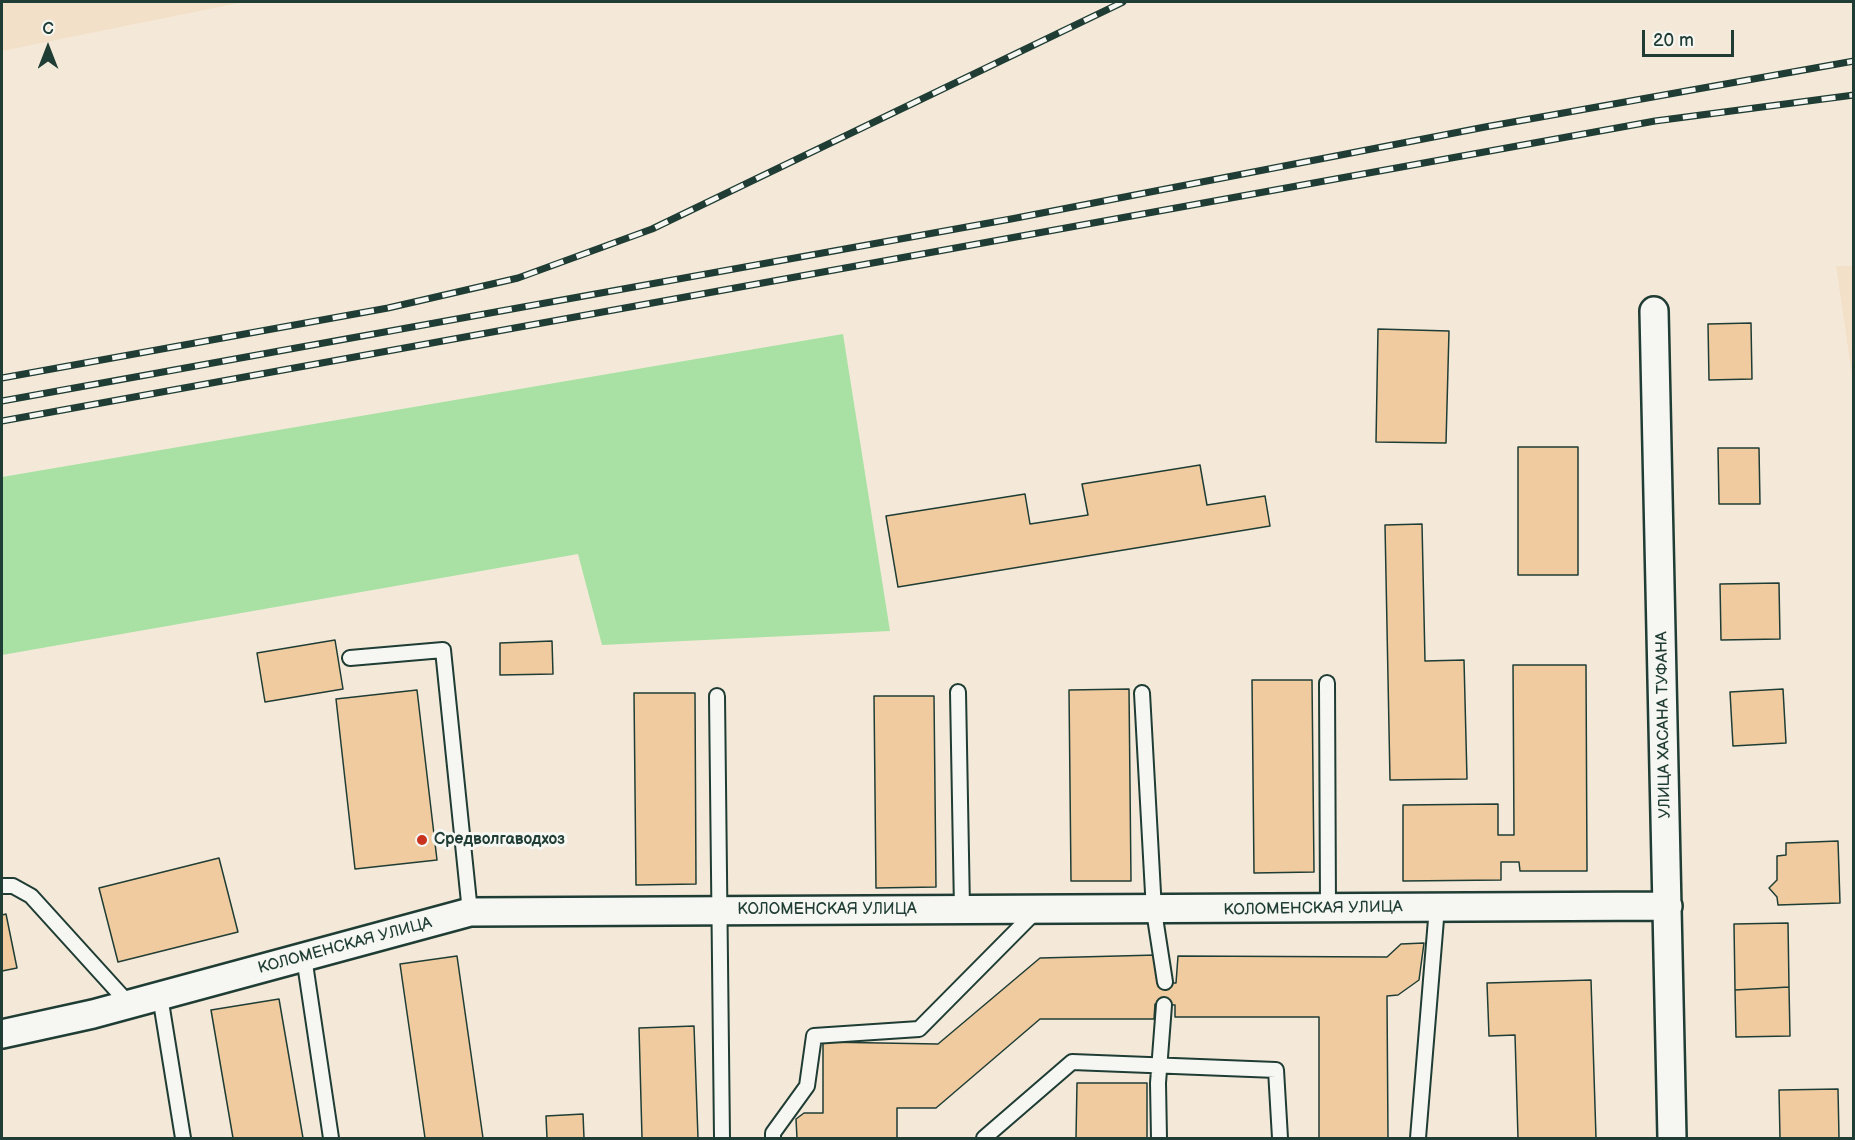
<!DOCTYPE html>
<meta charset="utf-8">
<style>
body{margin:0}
#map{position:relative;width:1855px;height:1140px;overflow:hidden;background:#f4e9d9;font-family:"Balsamiq Sans",sans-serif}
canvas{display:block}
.frame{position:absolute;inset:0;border:3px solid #1f3d34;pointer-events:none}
.north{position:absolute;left:18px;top:18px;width:60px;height:60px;-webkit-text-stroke:4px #f6f6f2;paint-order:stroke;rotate:0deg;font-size:16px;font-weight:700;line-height:24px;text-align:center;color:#1f3d34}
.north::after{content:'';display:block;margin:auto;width:21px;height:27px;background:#1f3d34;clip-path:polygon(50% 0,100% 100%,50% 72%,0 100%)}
.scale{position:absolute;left:1642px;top:30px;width:92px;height:27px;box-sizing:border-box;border:3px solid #1f3d34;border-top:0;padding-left:8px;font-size:18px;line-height:21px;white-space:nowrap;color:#1f3d34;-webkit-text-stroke:4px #f6f6f2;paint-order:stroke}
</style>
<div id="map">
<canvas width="1855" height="1140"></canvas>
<div class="frame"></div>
<div class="north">С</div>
<div class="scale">20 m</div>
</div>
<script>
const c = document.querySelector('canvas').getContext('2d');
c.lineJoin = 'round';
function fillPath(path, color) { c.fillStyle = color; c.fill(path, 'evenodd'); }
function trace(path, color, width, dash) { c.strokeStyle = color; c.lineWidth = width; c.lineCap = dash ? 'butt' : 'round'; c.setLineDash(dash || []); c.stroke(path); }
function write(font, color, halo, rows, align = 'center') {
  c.font = font + ' "Balsamiq Sans",sans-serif'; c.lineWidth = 6; c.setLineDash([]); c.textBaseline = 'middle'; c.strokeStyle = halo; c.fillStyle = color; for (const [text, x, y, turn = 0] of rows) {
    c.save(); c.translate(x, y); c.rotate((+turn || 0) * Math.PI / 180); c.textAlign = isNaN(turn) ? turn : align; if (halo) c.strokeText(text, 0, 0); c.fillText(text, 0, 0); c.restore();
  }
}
fillPath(new Path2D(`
 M2,2H244L2,51Z
 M1836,266H1853V382Z`), '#f3e0c8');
fillPath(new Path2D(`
 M843,334L890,631L602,645L578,554L2,655V477Z`), '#a9e1a4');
const building = new Path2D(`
 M1751,323L1752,379L1709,380L1708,324Z
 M1378,329L1449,331L1446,443L1376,442Z
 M1518,447H1578V575H1518Z
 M1718,448H1759L1760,504H1719Z
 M1200,465L1207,505L1265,496L1270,526L898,587L886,516L1025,494L1030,524L1088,515L1082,484Z
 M1422,524L1425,661L1464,660L1467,779L1390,780L1385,525Z
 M1779,583L1780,639L1721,640L1720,584Z
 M335,640L343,689L265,702L257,653Z
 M552,641L553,674L500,675V643Z
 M1513,665H1586L1587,871H1520L1519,862H1501V880L1403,881V805L1498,804V835H1514Z
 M1252,680H1312L1314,872L1254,873Z
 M1129,689L1131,881H1071L1069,690Z
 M1783,689L1786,743L1733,746L1730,692Z
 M417,690L437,860L355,869L336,699Z
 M634,693H695L696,884L636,885Z
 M874,696H934L936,887L876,888Z
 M1838,841L1840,903L1778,905L1777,897L1769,888L1777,880V856L1786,855V843Z
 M219,858L238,932L118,962L99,888Z
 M6,914L17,968L2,971V915Z
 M1788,923L1789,987L1735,990L1734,924Z
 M1424,943L1419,980L1398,995L1387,996L1388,1138H1319V1017H1175V1005L1155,1004L1154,1019H1040L936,1108H897V1138H797L796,1119L804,1113H823V1042L938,1044L1040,958L1157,955V983H1176L1178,956L1387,957L1401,944Z
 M457,956L483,1138H425L400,964Z
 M1591,980L1596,1138H1518L1515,1035L1489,1036L1487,983Z
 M1789,987L1790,1036L1736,1037L1735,990Z
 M279,999L303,1138H233L211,1010Z
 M694,1026L698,1138H642L639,1028Z
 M1077,1083H1147V1138H1076Z
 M1838,1089L1839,1138H1780L1779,1090Z
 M583,1114L584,1138H547L546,1116Z`);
fillPath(building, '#f0cba0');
trace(building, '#1f3d34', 1.5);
const service = new Path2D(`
 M350,658L443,650L470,912
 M1327,683L1328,908
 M958,692L962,909
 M1142,693L1154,911L1165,982
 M717,696L722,1138
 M2,886H13L31,896L129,1004
 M304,957L331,1138
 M160,996L183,1138
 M773,1138V1133L807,1086L814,1036L919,1029L1037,910
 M984,1138L1072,1062L1276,1070L1280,1138
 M1159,1138L1158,1083L1164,1005
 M1418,1138L1437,907`);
const minor = new Path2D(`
 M1654,311L1672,1138
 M2,1034L93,1014L470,912L1668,906`);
trace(service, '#1f3d34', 18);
trace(minor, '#1f3d34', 32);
trace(service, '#f6f6f2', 14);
trace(minor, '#f6f6f2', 27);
const rail = new Path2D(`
 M2,378L388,308L518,278L652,229L1123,2
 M2,401L1011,219L1485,127L1854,61
 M2,421L1655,121L1854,95`);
trace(rail, '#1f3d34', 7);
trace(rail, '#f6f6f2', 4.5, [14]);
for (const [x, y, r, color] of [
 [422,840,6,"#c8321e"]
]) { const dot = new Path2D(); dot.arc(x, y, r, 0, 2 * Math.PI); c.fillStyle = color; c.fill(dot); trace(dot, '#f6f6f2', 2); }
write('16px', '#1f3d34', '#f6f6f2', [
 ["УЛИЦА ХАСАНА ТУФАНА",1664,725,-91],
 ["КОЛОМЕНСКАЯ УЛИЦА",1313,909,-1],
 ["КОЛОМЕНСКАЯ УЛИЦА",827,910],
 ["КОЛОМЕНСКАЯ УЛИЦА",345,946,-15]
]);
write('bold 16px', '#1f3d34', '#f6f6f2', [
 ["Средволгаводхоз",434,840]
], 'left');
</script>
